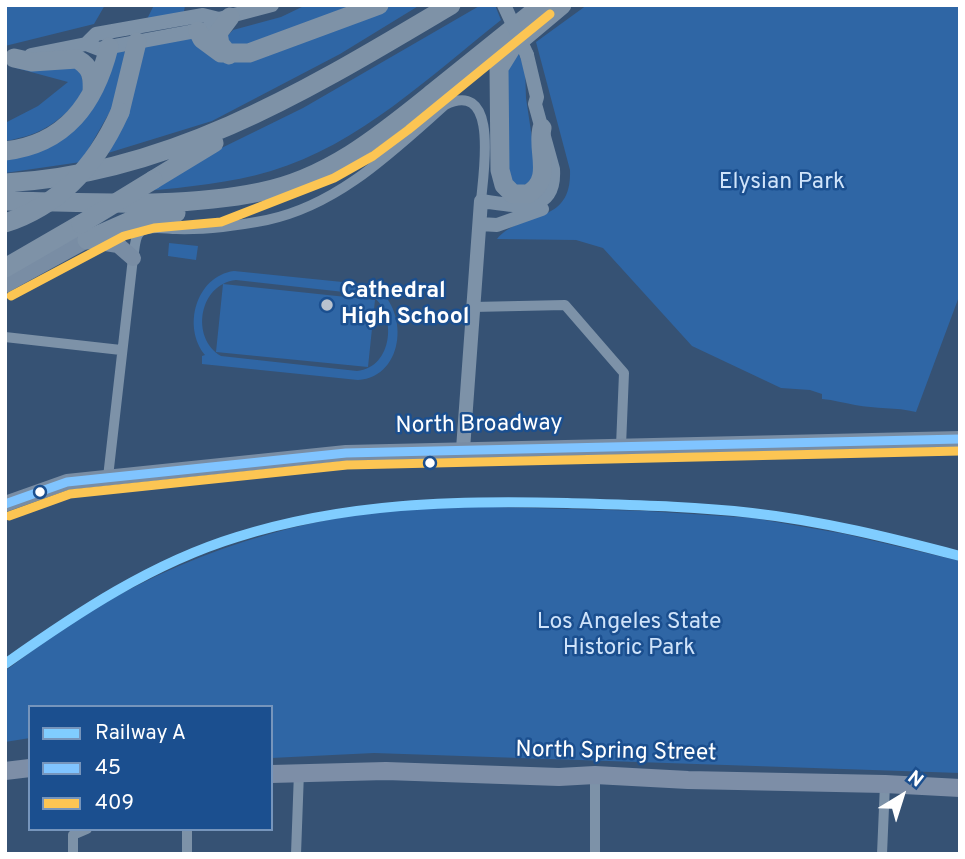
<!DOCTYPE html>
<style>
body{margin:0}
#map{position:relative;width:965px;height:859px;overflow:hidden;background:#365274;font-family:Overpass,sans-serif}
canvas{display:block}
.frame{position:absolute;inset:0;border:7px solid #fff;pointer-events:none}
.legend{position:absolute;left:28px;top:705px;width:245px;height:126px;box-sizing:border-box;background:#1b4f8f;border:2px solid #7695bc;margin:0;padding:9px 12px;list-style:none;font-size:21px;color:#fff}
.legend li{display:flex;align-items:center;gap:14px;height:35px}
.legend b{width:35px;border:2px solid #7695bc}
.north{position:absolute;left:867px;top:761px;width:70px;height:70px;-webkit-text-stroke:5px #1b4f8f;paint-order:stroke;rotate:38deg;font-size:19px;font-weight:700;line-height:28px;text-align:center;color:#fff}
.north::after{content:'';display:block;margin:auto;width:24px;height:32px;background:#fff;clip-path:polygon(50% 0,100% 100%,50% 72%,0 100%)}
</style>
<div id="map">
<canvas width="965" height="859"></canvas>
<div class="frame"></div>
<ul class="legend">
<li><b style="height:9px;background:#80cdff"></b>Railway A</li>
<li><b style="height:9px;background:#80c4ff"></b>45</li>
<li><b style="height:9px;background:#fcc553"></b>409</li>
</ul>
<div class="north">N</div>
</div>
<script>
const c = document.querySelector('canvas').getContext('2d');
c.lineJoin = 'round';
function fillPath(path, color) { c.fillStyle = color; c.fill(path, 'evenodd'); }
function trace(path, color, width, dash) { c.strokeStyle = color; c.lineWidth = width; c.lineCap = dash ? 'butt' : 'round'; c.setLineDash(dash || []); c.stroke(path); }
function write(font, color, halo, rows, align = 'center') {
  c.font = font + ' Overpass,sans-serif'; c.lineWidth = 5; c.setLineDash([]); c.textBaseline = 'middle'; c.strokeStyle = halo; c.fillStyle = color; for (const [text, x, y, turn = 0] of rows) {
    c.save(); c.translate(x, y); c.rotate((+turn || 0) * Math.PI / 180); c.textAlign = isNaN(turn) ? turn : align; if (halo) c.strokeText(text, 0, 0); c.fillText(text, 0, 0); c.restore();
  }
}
fillPath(new Path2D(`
 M5,5H105L94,24L5,46Z
 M154,5H185L184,12L147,19Z
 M306,5H358L252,45L230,44L227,36L233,30L281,17Z
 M392,5H420L340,54L212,121L108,153L144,47L193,37L259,57Z
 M481,5H495L501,20C431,75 359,145 271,171C230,183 188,187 146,191L195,161L303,108Z
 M587,5H960V294L916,412C896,407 876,409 855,405C844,403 834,400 822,399V394L810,390L781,388L692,346L603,248L576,240L497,239C522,209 572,227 570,170L536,42Z
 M121,48L127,54L120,94L81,162L5,173V157L55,142L114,52Z
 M517,50L525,68L526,98L538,178L518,188L511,181L508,169C507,138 496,74 517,50Z
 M79,65L86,95C56,122 46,134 5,141V123L38,106L68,82L16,68Z
 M169,243L198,246L196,260L168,256Z
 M234,271L372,285C410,306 406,377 358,380L202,364V356L205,355C182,327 196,276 234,271ZM236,280L371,295C398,313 393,368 357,371L221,356C190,338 199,284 236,280Z
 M223,284L375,300L368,367L216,352Z
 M456,506L646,511L753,518L845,534L960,561V773L374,753L271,758V707H30V738L5,742V671C34,650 62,627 92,610C207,543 324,510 456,506Z`), '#2f66a5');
trace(new Path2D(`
 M473,307L565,305L624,373L621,446
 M5,337L121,350
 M108,477L133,258C135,250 134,238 140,232C148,225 166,229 176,229C207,230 236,226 267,220C338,205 392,152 445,105C500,78 483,175 481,201
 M73,854V835L87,829
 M187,854V829
 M296,854L299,772
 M595,854V775
 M882,854L885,784`), '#7d92a8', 10);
trace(new Path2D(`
 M86,44L96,34L203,15L219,19
 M31,55L86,44L99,49L206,29L219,19L272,5
 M480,224L497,225L542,209
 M463,449L481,201C512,205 556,217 553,169L535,104L537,97L527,55`), '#7d92a8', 14);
trace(new Path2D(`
 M5,285L87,240L118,245L133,258
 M5,504L67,482L346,453L960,439`), '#798da4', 16);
trace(new Path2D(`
 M5,771L30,768
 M271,774L386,771L559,777L595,775L688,780L885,784L960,788`), '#7d8ea7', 18);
trace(new Path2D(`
 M198,31L202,39L221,53H249L379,5
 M229,55L220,44L218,33L230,17
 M14,58L32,62L77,59C91,67 93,76 92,92
 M120,112L137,42
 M542,128C536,151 554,179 528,194H513L504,185L500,170L499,68L512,47L562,5
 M5,151C66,144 95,103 109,47
 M153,180L214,143
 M5,183C172,174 311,88 451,5
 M5,201C90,202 177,209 260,192C328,179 382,134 434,92C470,63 506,34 542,5
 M87,240L137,218L176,213
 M5,268L81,224`), '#7e92a7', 19);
trace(new Path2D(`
 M504,5L527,55`), '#7d92a8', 14);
trace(new Path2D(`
 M5,223C61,205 97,163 120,112
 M81,224L153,180`), '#7e92a7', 19);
trace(new Path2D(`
 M5,504L67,482L346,453L960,439`), '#80c4ff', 9);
trace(new Path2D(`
 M11,296L124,236L154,228L221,222L334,178L373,156L408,130L550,14
 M9,516L70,494L347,465L960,451`), '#fcc553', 9);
trace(new Path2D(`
 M5,664C77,613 152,563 237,537C345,503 455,500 567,503C629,505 691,506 752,513C823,521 891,538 960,556`), '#80cdff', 10);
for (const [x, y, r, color] of [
 [327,305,7,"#b9c2ce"],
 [430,463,6,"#fff"],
 [40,492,6,"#fff"]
]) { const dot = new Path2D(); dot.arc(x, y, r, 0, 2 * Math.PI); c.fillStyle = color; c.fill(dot); trace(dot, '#1b4f8f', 2.5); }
write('23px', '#cfe3fa', '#1b4f8f', [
 ["Elysian Park",782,183],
 ["Los Angeles State",629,623],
 ["Historic Park",629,649]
]);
write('bold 23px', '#fff', '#1b4f8f', [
 ["Cathedral",341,292],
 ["High School",341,318]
], 'left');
write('23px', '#fff', '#1b4f8f', [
 ["North Broadway",479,426,-1],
 ["North Spring Street",616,753,1]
]);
</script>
